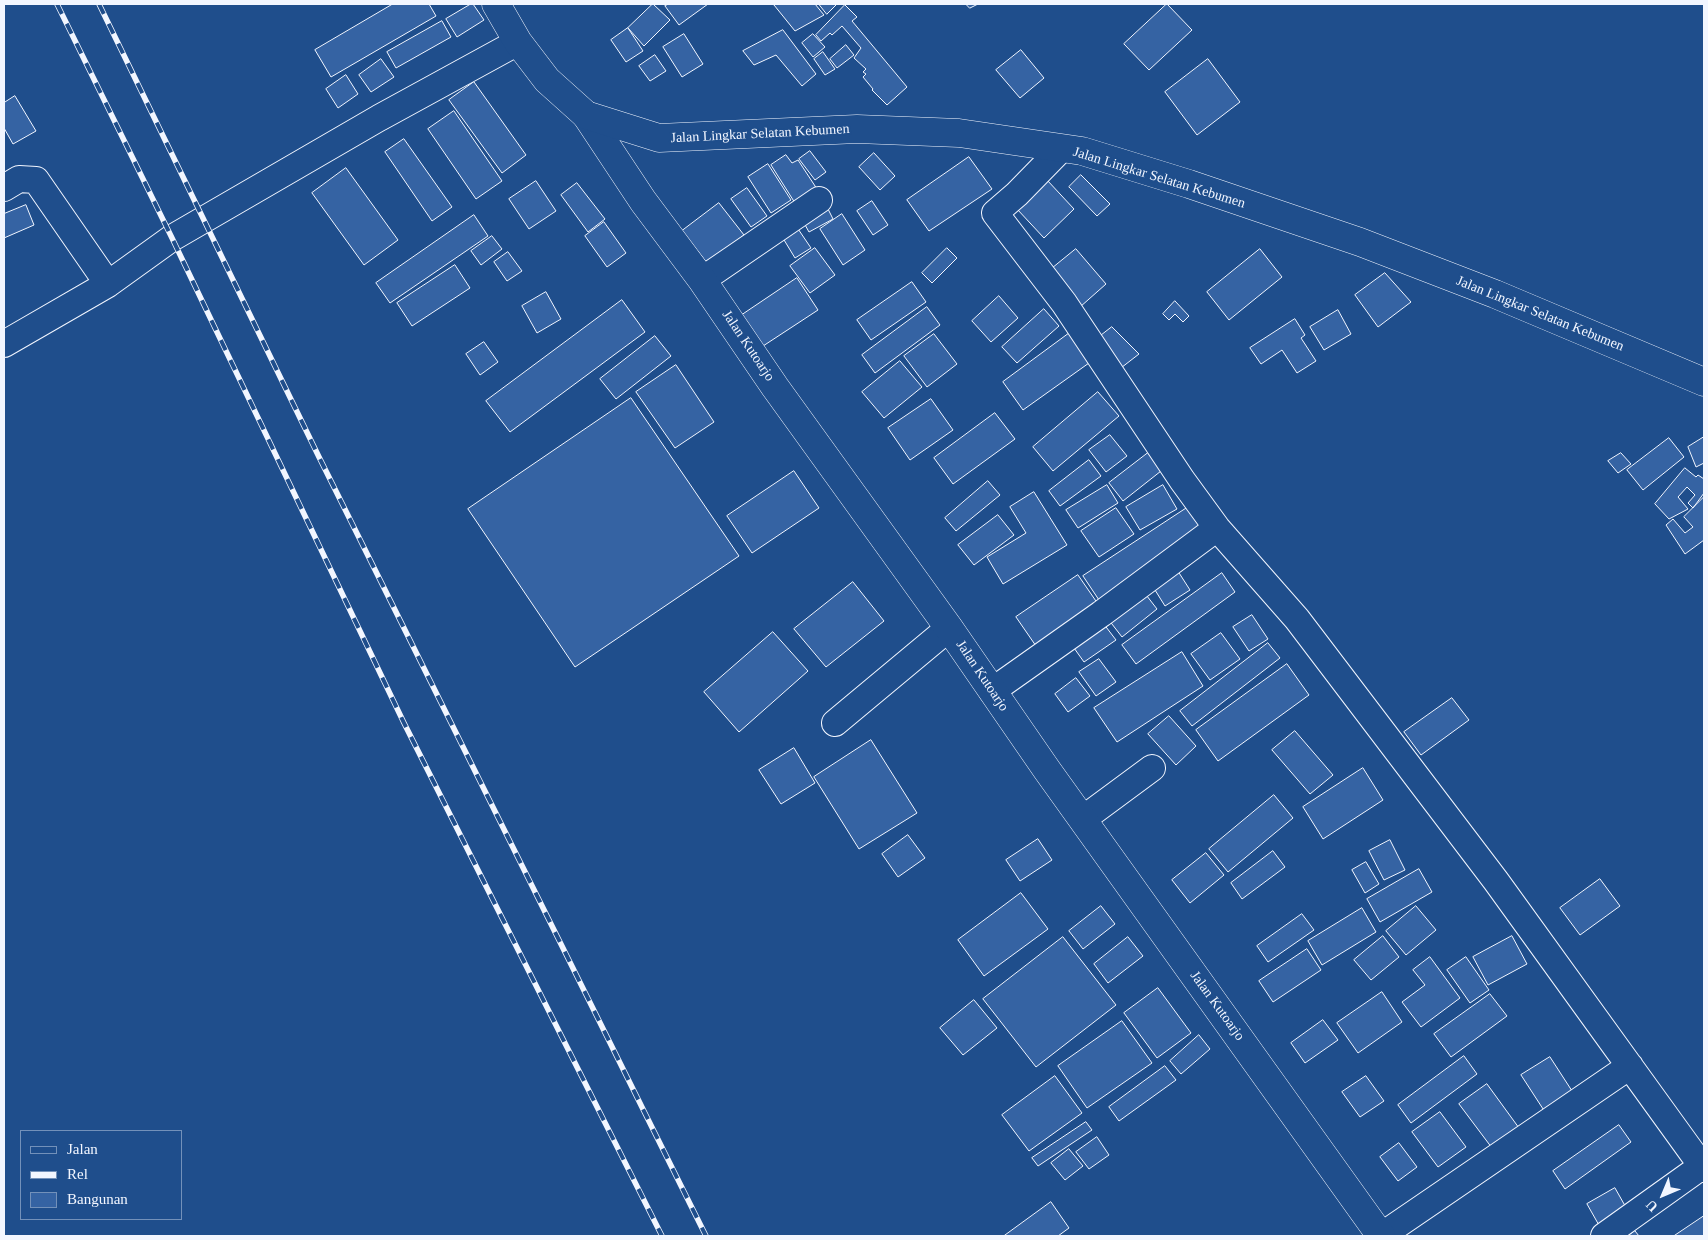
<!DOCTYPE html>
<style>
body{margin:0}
#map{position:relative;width:1708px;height:1240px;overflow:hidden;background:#1f4e8c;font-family:Georgia,serif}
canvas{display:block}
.frame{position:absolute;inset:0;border:5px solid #f2f6ff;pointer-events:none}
.legend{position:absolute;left:20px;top:1130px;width:162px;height:90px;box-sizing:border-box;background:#1f4e8c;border:1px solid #7391ba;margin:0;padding:6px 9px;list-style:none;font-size:15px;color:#f2f6ff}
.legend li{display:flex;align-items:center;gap:10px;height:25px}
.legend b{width:25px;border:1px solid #7391ba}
.north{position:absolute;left:1638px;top:1170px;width:50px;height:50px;-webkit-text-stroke:4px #1f4e8c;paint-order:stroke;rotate:225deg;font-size:14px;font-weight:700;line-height:20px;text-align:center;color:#f2f6ff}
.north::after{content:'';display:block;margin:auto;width:18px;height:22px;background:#f2f6ff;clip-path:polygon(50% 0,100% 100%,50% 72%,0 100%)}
</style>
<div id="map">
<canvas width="1708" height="1240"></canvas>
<div class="frame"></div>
<ul class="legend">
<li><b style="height:6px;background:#1f4e8c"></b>Jalan</li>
<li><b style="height:6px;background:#f2f6ff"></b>Rel</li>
<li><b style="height:14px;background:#3563a3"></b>Bangunan</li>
</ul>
<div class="north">U</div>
</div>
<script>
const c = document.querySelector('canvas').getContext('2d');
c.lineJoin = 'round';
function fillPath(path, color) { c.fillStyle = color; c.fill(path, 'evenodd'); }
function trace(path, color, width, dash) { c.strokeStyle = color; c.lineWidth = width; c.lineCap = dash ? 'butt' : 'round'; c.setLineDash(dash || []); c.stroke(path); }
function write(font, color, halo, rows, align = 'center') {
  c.font = font + ' Georgia,serif'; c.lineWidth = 4; c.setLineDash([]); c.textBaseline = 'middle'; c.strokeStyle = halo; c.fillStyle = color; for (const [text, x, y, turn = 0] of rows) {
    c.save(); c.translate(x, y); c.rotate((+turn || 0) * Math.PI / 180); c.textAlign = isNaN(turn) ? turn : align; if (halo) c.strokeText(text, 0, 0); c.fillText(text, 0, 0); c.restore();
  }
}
const building = new Path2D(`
 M393,4H429L436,16L331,77L315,50Z
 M471,4H473L484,20L457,37L446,19Z
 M653,4L670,20L644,46L628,28Z
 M669,4H708L679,25L665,6Z
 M775,4H815L824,15L795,31L774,5Z
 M819,4H837L827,14Z
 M966,4H978L970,8Z
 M1167,4L1192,30L1149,70L1124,44Z
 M845,5L857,17L852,21L907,87L887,105L872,90L873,89L863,77L866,74L863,72L866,69L854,58L861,48L842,26L832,35L830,33L821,41L816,35Z
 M442,21L451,37L396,68L387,52Z
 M628,28L643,51L626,62L611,40Z
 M783,30L816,74L802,86L776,55L754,65L743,51Z
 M684,34L703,64L682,77L663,47Z
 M813,34L825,47L813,57L802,43Z
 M846,45L854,55L837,68L830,59Z
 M1021,50L1044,78L1020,98L996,70Z
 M823,52L835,69L825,75L814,59Z
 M655,55L666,71L650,81L639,66Z
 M381,59L394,77L371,92L359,75Z
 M1208,59L1240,102L1197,135L1165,92Z
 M346,75L358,94L338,108L326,89Z
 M474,82L526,155L502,173L449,100Z
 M15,96L36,131L13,144L4,128V103Z
 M454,111L502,181L476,199L428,129Z
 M404,139L452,207L432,221L385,152Z
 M810,151L826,172L815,180L799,159Z
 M874,153L895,176L880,190L859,167Z
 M786,155L792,163L798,160L817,189L795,203L771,165Z
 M969,157L992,189L929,231L907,200Z
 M768,164L791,200L771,213L748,177Z
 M346,168L398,240L364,265L312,193Z
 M1081,175L1110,204L1097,216L1069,187Z
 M1047,180L1074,209L1044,238L1017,209Z
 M536,181L556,211L529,229L509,199Z
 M577,183L605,219L588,232L561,195Z
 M747,188L767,216L751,227L731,199Z
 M824,201L833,219L809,232L799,214Z
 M872,201L888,225L873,235L857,211Z
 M719,203L744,235L707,263L682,231Z
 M26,205L34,225L4,238V214Z
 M842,214L865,250L843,265L820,229Z
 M474,215L488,236L390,303L376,283Z
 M792,220L811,248L795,258L778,230Z
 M604,222L626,253L607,267L585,236Z
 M492,236L502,249L481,265L471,251Z
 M815,248L835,275L810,293L790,266Z
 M947,248L957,258L932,283L922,273Z
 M1076,249L1106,284L1080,307L1049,271Z
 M1260,249L1282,277L1229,320L1207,292Z
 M508,252L522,271L507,281L494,262Z
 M455,265L470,288L412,326L397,303Z
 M1385,273L1411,302L1378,327L1355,295Z
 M797,278L818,310L760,348L739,317Z
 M912,282L926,302L871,340L857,320Z
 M546,292L561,319L537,333L522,306Z
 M999,296L1018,318L991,342L972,321Z
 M622,300L645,332L510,432L486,401Z
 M1175,301L1189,316L1183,322L1175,314L1169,320L1163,314Z
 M927,307L940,325L875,373L862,355Z
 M1044,309L1059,326L1017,363L1002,347Z
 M1338,310L1351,334L1324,350L1310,327Z
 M1295,319L1305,335L1301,338L1316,361L1297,373L1282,350L1261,364L1250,348Z
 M1112,327L1139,354L1117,371L1094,341Z
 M1075,329L1096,358L1023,410L1003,382Z
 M934,334L957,364L927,387L904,356Z
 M655,336L671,356L616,399L600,379Z
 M484,342L498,362L480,375L466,354Z
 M900,361L922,387L884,418L862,392Z
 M676,365L714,422L675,448L636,392Z
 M1098,392L1119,416L1053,471L1033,447Z
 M631,398L739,556L575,667L468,509Z
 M931,399L953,430L910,460L888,428Z
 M995,413L1015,439L953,484L934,458Z
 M1110,435L1127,456L1106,472L1089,450Z
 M1704,437V463L1696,467L1688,447Z
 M1669,438L1684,457L1643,490L1627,470Z
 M1148,453L1161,471L1123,501L1109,483Z
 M1621,453L1631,464L1618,473L1608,461Z
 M1089,460L1101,476L1060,506L1049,491Z
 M1685,468L1696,477L1698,475L1704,479V493L1693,508L1688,503L1695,495L1687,487L1678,497L1688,509L1669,519L1655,504Z
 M794,471L819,508L752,553L727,516Z
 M988,481L1000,495L956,531L945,518Z
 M1107,485L1118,503L1078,528L1066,510Z
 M1163,485L1177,509L1140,530L1126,507Z
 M1034,492L1067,545L1003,584L987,557L1026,533L1010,507Z
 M1704,497V540L1685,554L1666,525L1673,519L1685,533L1693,527L1684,517Z
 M1196,502L1211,526L1099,600L1083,576Z
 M1116,508L1134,534L1099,557L1081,531Z
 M998,515L1014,535L974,565L958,545Z
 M1174,565L1190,590L1165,606L1150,582Z
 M1222,573L1235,592L1136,664L1122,645Z
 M1078,575L1098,604L1036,646L1016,617Z
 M853,582L884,621L826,667L794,629Z
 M1140,587L1157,609L1122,637L1105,615Z
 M1252,615L1268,639L1249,651L1233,627Z
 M1100,619L1116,640L1084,662L1069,641Z
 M773,632L808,671L739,732L704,692Z
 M1221,633L1240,659L1210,680L1191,654Z
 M1268,643L1280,658L1192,726L1180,711Z
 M1182,652L1203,686L1117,742L1094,708Z
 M1099,659L1116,682L1096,696L1079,672Z
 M1287,664L1309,695L1218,761L1196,730Z
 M1076,678L1090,696L1068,712L1055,694Z
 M1452,698L1469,720L1421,755L1404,732Z
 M1169,716L1196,746L1176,765L1148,734Z
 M1295,731L1333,775L1310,794L1272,750Z
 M871,740L917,813L859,849L814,777Z
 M794,748L815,783L781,804L759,770Z
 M1363,768L1383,800L1323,839L1303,807Z
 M1274,795L1293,818L1228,872L1209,849Z
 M908,835L925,858L898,877L882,854Z
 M1038,839L1052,860L1020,881L1006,860Z
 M1390,840L1405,870L1384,880L1369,851Z
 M1273,851L1285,867L1242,899L1231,883Z
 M1206,853L1224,875L1190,903L1172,880Z
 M1366,862L1379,884L1365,893L1352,870Z
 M1419,869L1432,892L1380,922L1367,899Z
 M1600,879L1620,906L1580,935L1560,908Z
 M1021,893L1048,929L984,976L958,940Z
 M1101,906L1115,924L1083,949L1069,931Z
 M1416,906L1436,930L1406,955L1386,931Z
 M1362,908L1376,932L1322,965L1308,941Z
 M1302,914L1314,930L1268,962L1257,946Z
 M1383,936L1399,957L1371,980L1354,960Z
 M1512,936L1527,964L1488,985L1473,957Z
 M1063,937L1116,1005L1036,1067L983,999Z
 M1128,937L1143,956L1108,983L1094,964Z
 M1307,949L1321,970L1273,1002L1259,981Z
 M1430,957L1460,998L1421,1027L1402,1002L1425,985L1413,970Z
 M1466,957L1489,990L1470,1003L1447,970Z
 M1158,988L1191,1033L1157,1058L1124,1013Z
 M1382,992L1402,1022L1358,1053L1337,1023Z
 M1490,994L1507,1016L1451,1057L1434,1034Z
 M974,1000L997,1028L963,1055L940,1028Z
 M1323,1020L1338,1040L1305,1063L1291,1043Z
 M1122,1021L1152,1063L1087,1108L1058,1066Z
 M1199,1035L1210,1049L1181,1074L1170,1061Z
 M1464,1056L1477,1074L1411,1123L1398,1105Z
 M1550,1057L1574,1094L1545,1112L1521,1075Z
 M1165,1066L1176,1080L1119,1121L1109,1107Z
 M1055,1076L1082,1113L1029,1151L1002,1115Z
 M1366,1076L1384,1101L1360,1117L1342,1092Z
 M1487,1084L1519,1128L1492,1148L1459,1104Z
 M1440,1112L1466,1147L1438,1167L1412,1132Z
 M1086,1122L1092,1130L1038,1166L1032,1158Z
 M1619,1125L1631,1142L1565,1189L1553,1171Z
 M1097,1137L1109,1155L1089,1169L1076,1152Z
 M1399,1143L1417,1167L1398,1181L1380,1157Z
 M1069,1149L1083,1166L1065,1180L1051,1163Z
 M1615,1188L1628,1211L1600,1227L1587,1204Z
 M1051,1202L1069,1228L1058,1236H1004Z
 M1704,1216V1236H1674Z
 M1635,1231L1639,1236H1628Z`);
fillPath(building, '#3563a3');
trace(building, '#f2f6ff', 1);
const minor = new Path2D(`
 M1061,149L1017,194L995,213L1064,303L1182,480L1217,528L1297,619L1496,881L1704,1169
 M4,188L19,179L36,180L108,284
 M702,280L819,200
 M4,344L108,284L172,238L379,118L518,42
 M992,691L1101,614L1217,528
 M835,723L949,628
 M1083,819L1152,768
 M1381,1236L1630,1066
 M1604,1236L1702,1166`);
const secondary = new Path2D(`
 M586,115L643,201L702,280L775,387L949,628L1047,770L1381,1236`);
const trunk = new Path2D(`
 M496,4L518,42L547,80L586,115L659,138L857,129L959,133L1082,151L1189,184L1360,242L1495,294L1704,382`);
trace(minor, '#f2f6ff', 28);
trace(secondary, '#f2f6ff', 29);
trace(trunk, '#f2f6ff', 29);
trace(minor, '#1f4e8c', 26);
trace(secondary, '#1f4e8c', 28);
trace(trunk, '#1f4e8c', 28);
const rail = new Path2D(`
 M57,4L172,238L404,723L662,1236
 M99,4L319,457L706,1236`);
trace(rail, '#f2f6ff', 5.5);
trace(rail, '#1f4e8c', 4, [11]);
write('14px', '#f2f6ff', '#1f4e8c', [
 ["Jalan Lingkar Selatan Kebumen",760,134,-3],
 ["Jalan Lingkar Selatan Kebumen",1159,178,17],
 ["Jalan Lingkar Selatan Kebumen",1540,314,22],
 ["Jalan Kutoarjo",748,346,56],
 ["Jalan Kutoarjo",982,676,56],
 ["Jalan Kutoarjo",1217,1006,54]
]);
</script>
